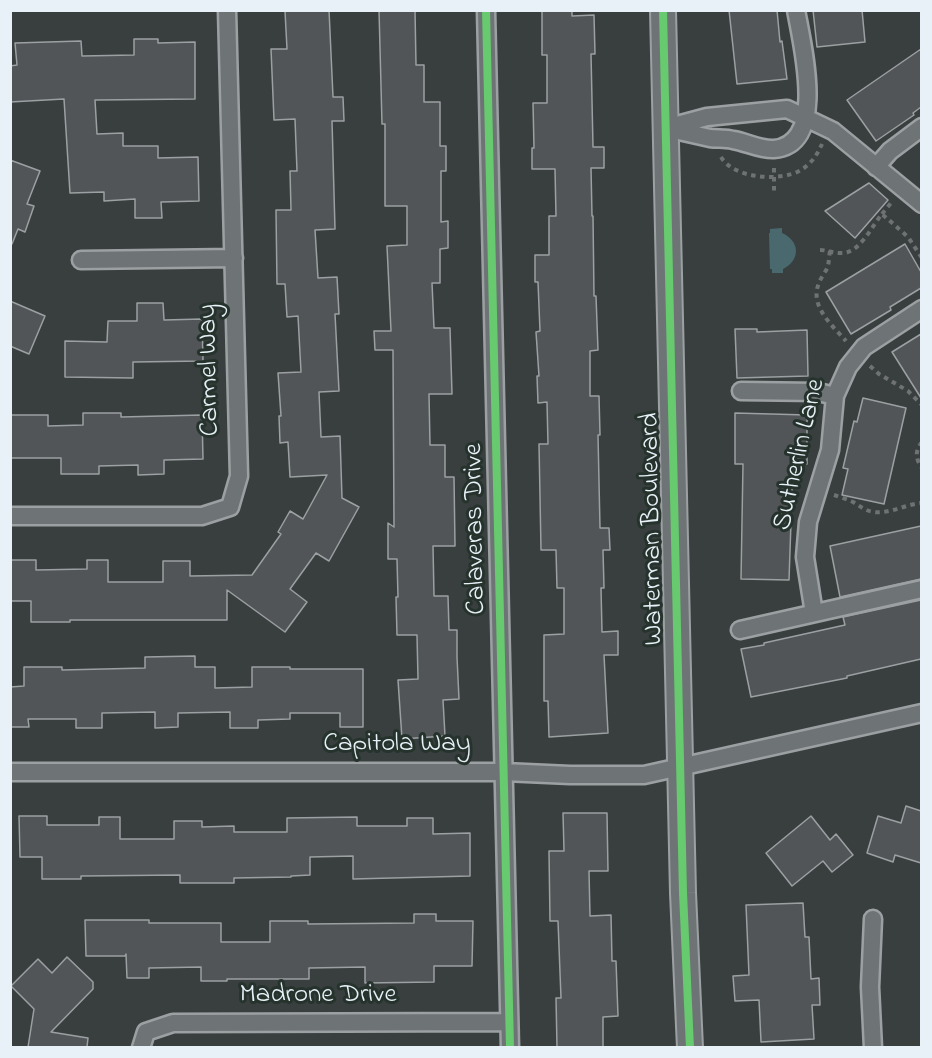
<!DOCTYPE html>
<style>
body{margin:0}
#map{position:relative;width:932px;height:1058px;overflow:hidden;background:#393f3f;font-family:"Indie Flower",sans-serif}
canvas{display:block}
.frame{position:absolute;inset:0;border:12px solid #e8f1f8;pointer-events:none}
</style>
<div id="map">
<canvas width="932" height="1058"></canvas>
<div class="frame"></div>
</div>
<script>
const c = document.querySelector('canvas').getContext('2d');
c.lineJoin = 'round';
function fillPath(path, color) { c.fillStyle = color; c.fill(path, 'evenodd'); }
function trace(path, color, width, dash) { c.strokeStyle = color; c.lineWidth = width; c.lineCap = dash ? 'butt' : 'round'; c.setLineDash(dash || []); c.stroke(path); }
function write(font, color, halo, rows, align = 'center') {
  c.font = font + ' "Indie Flower",sans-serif'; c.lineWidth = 6; c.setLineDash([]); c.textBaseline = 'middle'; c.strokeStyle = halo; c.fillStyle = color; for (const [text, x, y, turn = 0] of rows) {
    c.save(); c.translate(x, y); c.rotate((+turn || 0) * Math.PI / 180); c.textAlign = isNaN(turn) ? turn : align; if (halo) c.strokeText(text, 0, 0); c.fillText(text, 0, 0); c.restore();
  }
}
fillPath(new Path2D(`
 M782,228V233C800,241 801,260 783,269V273H772V269H770L769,233H770V229Z`), '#4a696e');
const building = new Path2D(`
 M329,10L333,97H343L344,121H332L335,229L315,230L318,278L337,277L339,314H335L339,391L319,392L321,437L340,436L342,498L359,507L329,561L316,553L290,589L307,602L285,632L227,590V620H70V622H31V601H10V560H36V570L87,569V560H108V582H163V561H190V576L252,575L281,534L278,532L290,511L303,519L327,475L290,477L288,442L280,443L279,416H281L278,373L301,372L298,316L287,317L285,284H277L276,210H291L290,171H297L295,119L274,120L271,49H287L285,11Z
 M379,10H415L416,65H424V102H440V146H446V171H441V222L448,221V248L440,249V283H432L434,328H450L452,394H429L430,445H445V477H454L455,546H433L434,596H448L449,630H457V657L459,699L443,700L445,736L402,739L398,680L418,679L417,635H397L396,597H398L397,559H388V523L394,527L393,350H375L374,331H391L387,246L407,245V206H385V124H382Z
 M542,10H572V16L594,15L595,54H591L593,147H604V168H591L592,216H593L594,296H596L598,350L590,351V396H599L600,435H598L600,528H609L610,550H603L604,588H601L602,632L618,631V655H604L608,733L549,737L548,701H544V635L564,634V588H557L556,550H541L539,444H548L547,402L538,403L537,376H539L536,332L540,331L538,282H535V255H549V216H556L555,169H532V148H534L533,103H547V55H542Z
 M729,10H777L780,42L782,41L787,79L737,84Z
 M813,10H862L865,42L817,47Z
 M134,39H158V43L195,42V99L95,100L97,134L123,133V146H158V158L198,157L199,201L161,202L162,218H135V199L104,201V192L70,193L64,99L10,102V66L17,65L15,43L81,41L82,56L134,55Z
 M921,49V107L913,113L914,115L876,141L847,100Z
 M10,160L40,171L27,204L34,206L25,232L18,229L12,244L10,243Z
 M869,183L888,200L855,238L825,211Z
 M905,244L921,272V288L890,307L891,310L851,334L826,292Z
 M10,301L45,316L29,354L10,346Z
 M137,303H163L164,320L202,319L203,361L133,362V378L65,377V341L107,342L108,321H137Z
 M735,329H757V332L807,330L808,376L737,378Z
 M921,334V398L892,352Z
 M863,398L906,408L884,504L842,495L848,469L843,468L854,421L857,422Z
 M83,413H121V417L202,415L203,459L164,460V474L138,475V465L99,466V474H61V458H10V415H48V426L83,425Z
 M735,413L807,415V464H793L789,580L741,579L743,464H735Z
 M921,526V579L840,597L830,546Z
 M921,600V659L847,676V678L751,697L741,649L764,645V643L845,625L843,617Z
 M195,656V667H215V688L252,687V667H290V669H363V727H340V713H290V719L258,720V728H230V712L178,713V727L155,728V712L102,713V728H76V719H28L29,727H10V687L24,686V667H62V670L145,668V657Z
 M906,806L921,811V863L895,855L893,862L867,853L878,816L901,823Z
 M563,813H607L608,871H589L590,916L611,915L612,961H616L618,1016L603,1017V1047H557L556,998H561L558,921H550L549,851H564Z
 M19,816H47V825H99V817H120V839H174V821H202V827L234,826V832H287V818L357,817V826H407V818H433V834L470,833V876L353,879V856L310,857V875L291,876V877L234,878V883H180V875L81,876V879H42V857H20Z
 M811,816L830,840L836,834L853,855L832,872L823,861L792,886L766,853Z
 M803,903L805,937H809L811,979L819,978L820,1005H812L814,1039L761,1042L759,1000L735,1001L733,976L749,975L746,905Z
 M414,914H436V921H473L472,966H434V982L365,983V967L309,968V979H227V981H201V967L149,968V978H127L126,954L125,956H86L85,920H149V923H221V942H270V921H308V924L414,923Z
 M67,957L93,982V989L51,1032L88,1038L87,1047H28L34,1009L11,986L38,959L52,973Z`);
fillPath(building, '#515558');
trace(building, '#9ca0a2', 1.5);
const minor = new Path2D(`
 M486,10L510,1048
 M666,128L707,117L787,109L833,131L922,204
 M670,129C683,132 697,135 710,138C718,139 726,138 733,140C746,142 761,150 774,149C828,145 802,44 796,10
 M876,167L890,151L922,127
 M81,260L234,258
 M741,391L818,392L835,396
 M10,516H202L230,507L239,476L227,10
 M814,613L805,557L808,522L830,450L835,396L848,367L864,347L922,309
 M740,630L922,589
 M10,772H504L570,775H644L922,713
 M873,919L870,987L873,1048
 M141,1048L146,1032L173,1023L509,1022`);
const secondary = new Path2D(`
 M663,10L679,716L683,893L690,1048`);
trace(minor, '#9ca0a2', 21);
trace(secondary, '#9ca0a2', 28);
trace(new Path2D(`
 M721,157C734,179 781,182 801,170C812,163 817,155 822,144
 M774,168V195
 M882,214L891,203
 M820,250C827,250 833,253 840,253C859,255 871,227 882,214L908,237L922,258
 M830,251C829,256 829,261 828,266C826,272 821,277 819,283C809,306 832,325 846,341
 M870,366L879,374L908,391L922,405
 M922,442C915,451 915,458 922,468
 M834,495C840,497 847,499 853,502C860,506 865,511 874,512C890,514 906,504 922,503`), '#6f7272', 4, [4.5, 4.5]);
trace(minor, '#6e7476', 16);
trace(secondary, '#6e7476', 24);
trace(new Path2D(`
 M486,10L510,1048
 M663,10L679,716L683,893L690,1048`), '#67ca6e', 8);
write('27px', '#e8f1f8', '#26332d', [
 ["Carmel Way",211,370,-91],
 ["Sutherlin Lane",801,455,-77],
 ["Calaveras Drive",477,529,-91],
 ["Waterman Boulevard",654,529,-91],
 ["Capitola Way",397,746],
 ["Madrone Drive",318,997]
]);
</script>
